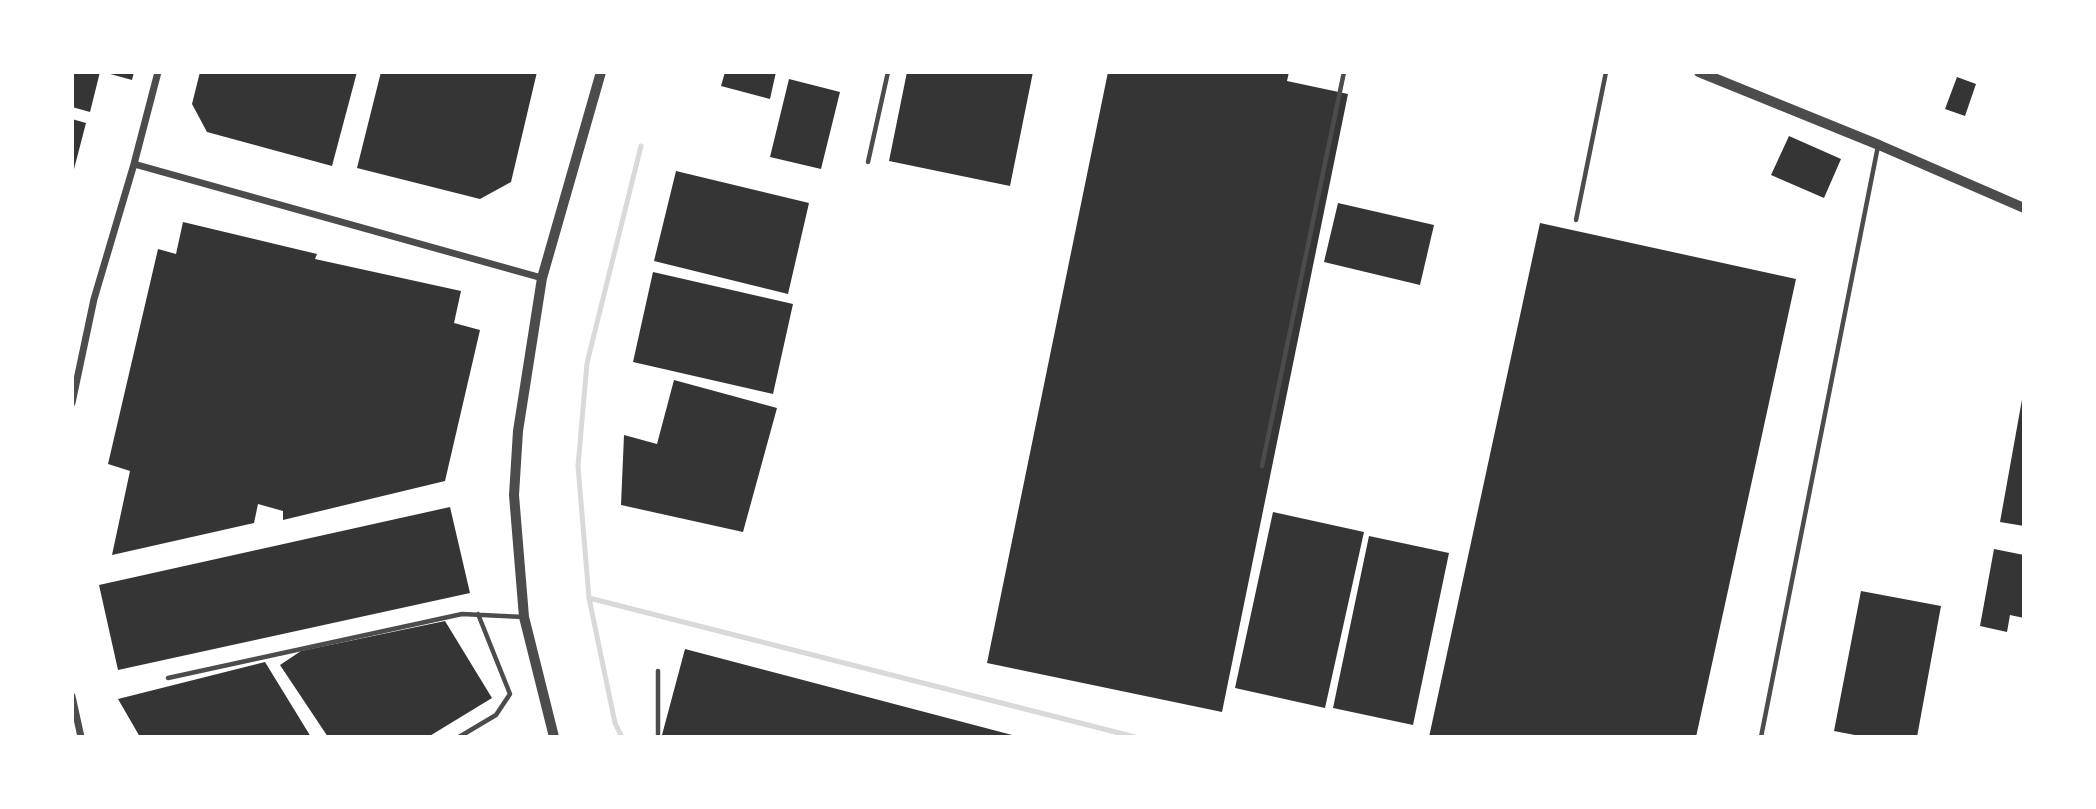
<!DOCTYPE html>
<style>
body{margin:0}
#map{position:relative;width:2096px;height:809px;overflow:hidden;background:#fff;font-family:"Archivo Narrow",sans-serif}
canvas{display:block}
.frame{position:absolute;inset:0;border:74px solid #fff;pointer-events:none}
</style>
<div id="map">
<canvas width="2096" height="809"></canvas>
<div class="frame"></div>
</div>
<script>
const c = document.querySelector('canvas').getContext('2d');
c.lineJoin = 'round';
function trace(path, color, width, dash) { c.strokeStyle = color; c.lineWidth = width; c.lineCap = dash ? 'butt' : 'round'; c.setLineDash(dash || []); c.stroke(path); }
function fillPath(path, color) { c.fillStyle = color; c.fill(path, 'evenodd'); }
trace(new Path2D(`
 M589,598L1135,737
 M622,737L615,723L589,598L578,466L587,363L641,146`), '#d9d9d9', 5);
fillPath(new Path2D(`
 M72,72H100L90,112L72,107Z
 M103,72H134L132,80Z
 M200,72H357L332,166L207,132L192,104Z
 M381,72H537L511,182L480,199L357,168Z
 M725,72H776L770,99L721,86Z
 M907,72H1033L1010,186L889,161Z
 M1108,72H1289L1287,81L1348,94L1222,712L987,663Z
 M1957,77L1976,84L1965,116L1945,109Z
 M789,79L840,92L821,169L770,157Z
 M72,119L86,123L73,173H72Z
 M1789,136L1841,159L1824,198L1771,175Z
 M676,171L809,203L788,294L654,261Z
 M1338,203L1434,225L1420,285L1324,262Z
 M183,222L317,254L315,259L461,291L454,323L480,330L445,481L283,520V511L258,504L254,523L112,555L130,471L108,464L158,249L176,254Z
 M1540,223L1796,279L1696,737H1429Z
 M653,272L793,304L773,394L633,362Z
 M674,380L777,408L743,532L621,505L624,435L657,444Z
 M2023,394H2024V526L2000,522Z
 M450,507L470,593L118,670L99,585Z
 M1273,512L1364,532L1325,708L1235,688Z
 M1369,536L1449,553L1413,725L1333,708Z
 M1994,549L2024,555V618L2010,615L2007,632L1980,626Z
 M1861,591L1941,606L1917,737H1865L1834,731Z
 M445,621L492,698L428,737H328L280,665L301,651Z
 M685,649L1016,736V737H672L662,735Z
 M265,662L311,737H140L118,699Z`), '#353535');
trace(new Path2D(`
 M868,162L888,72
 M1576,220L1606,72
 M1262,466L1344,72
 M168,678L462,614L523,617
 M459,737L496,715L510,694L478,614
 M658,737V671
 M1761,737L1878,146`), '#4c4c4c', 4.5);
trace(new Path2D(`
 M134,164L542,278
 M72,403L94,299L134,164L158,72
 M72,696L81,737`), '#4c4c4c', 7);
trace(new Path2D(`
 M1699,72L1879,145L2024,208
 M554,737L524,617L514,495L518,431L542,278L601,72`), '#4c4c4c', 10);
</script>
